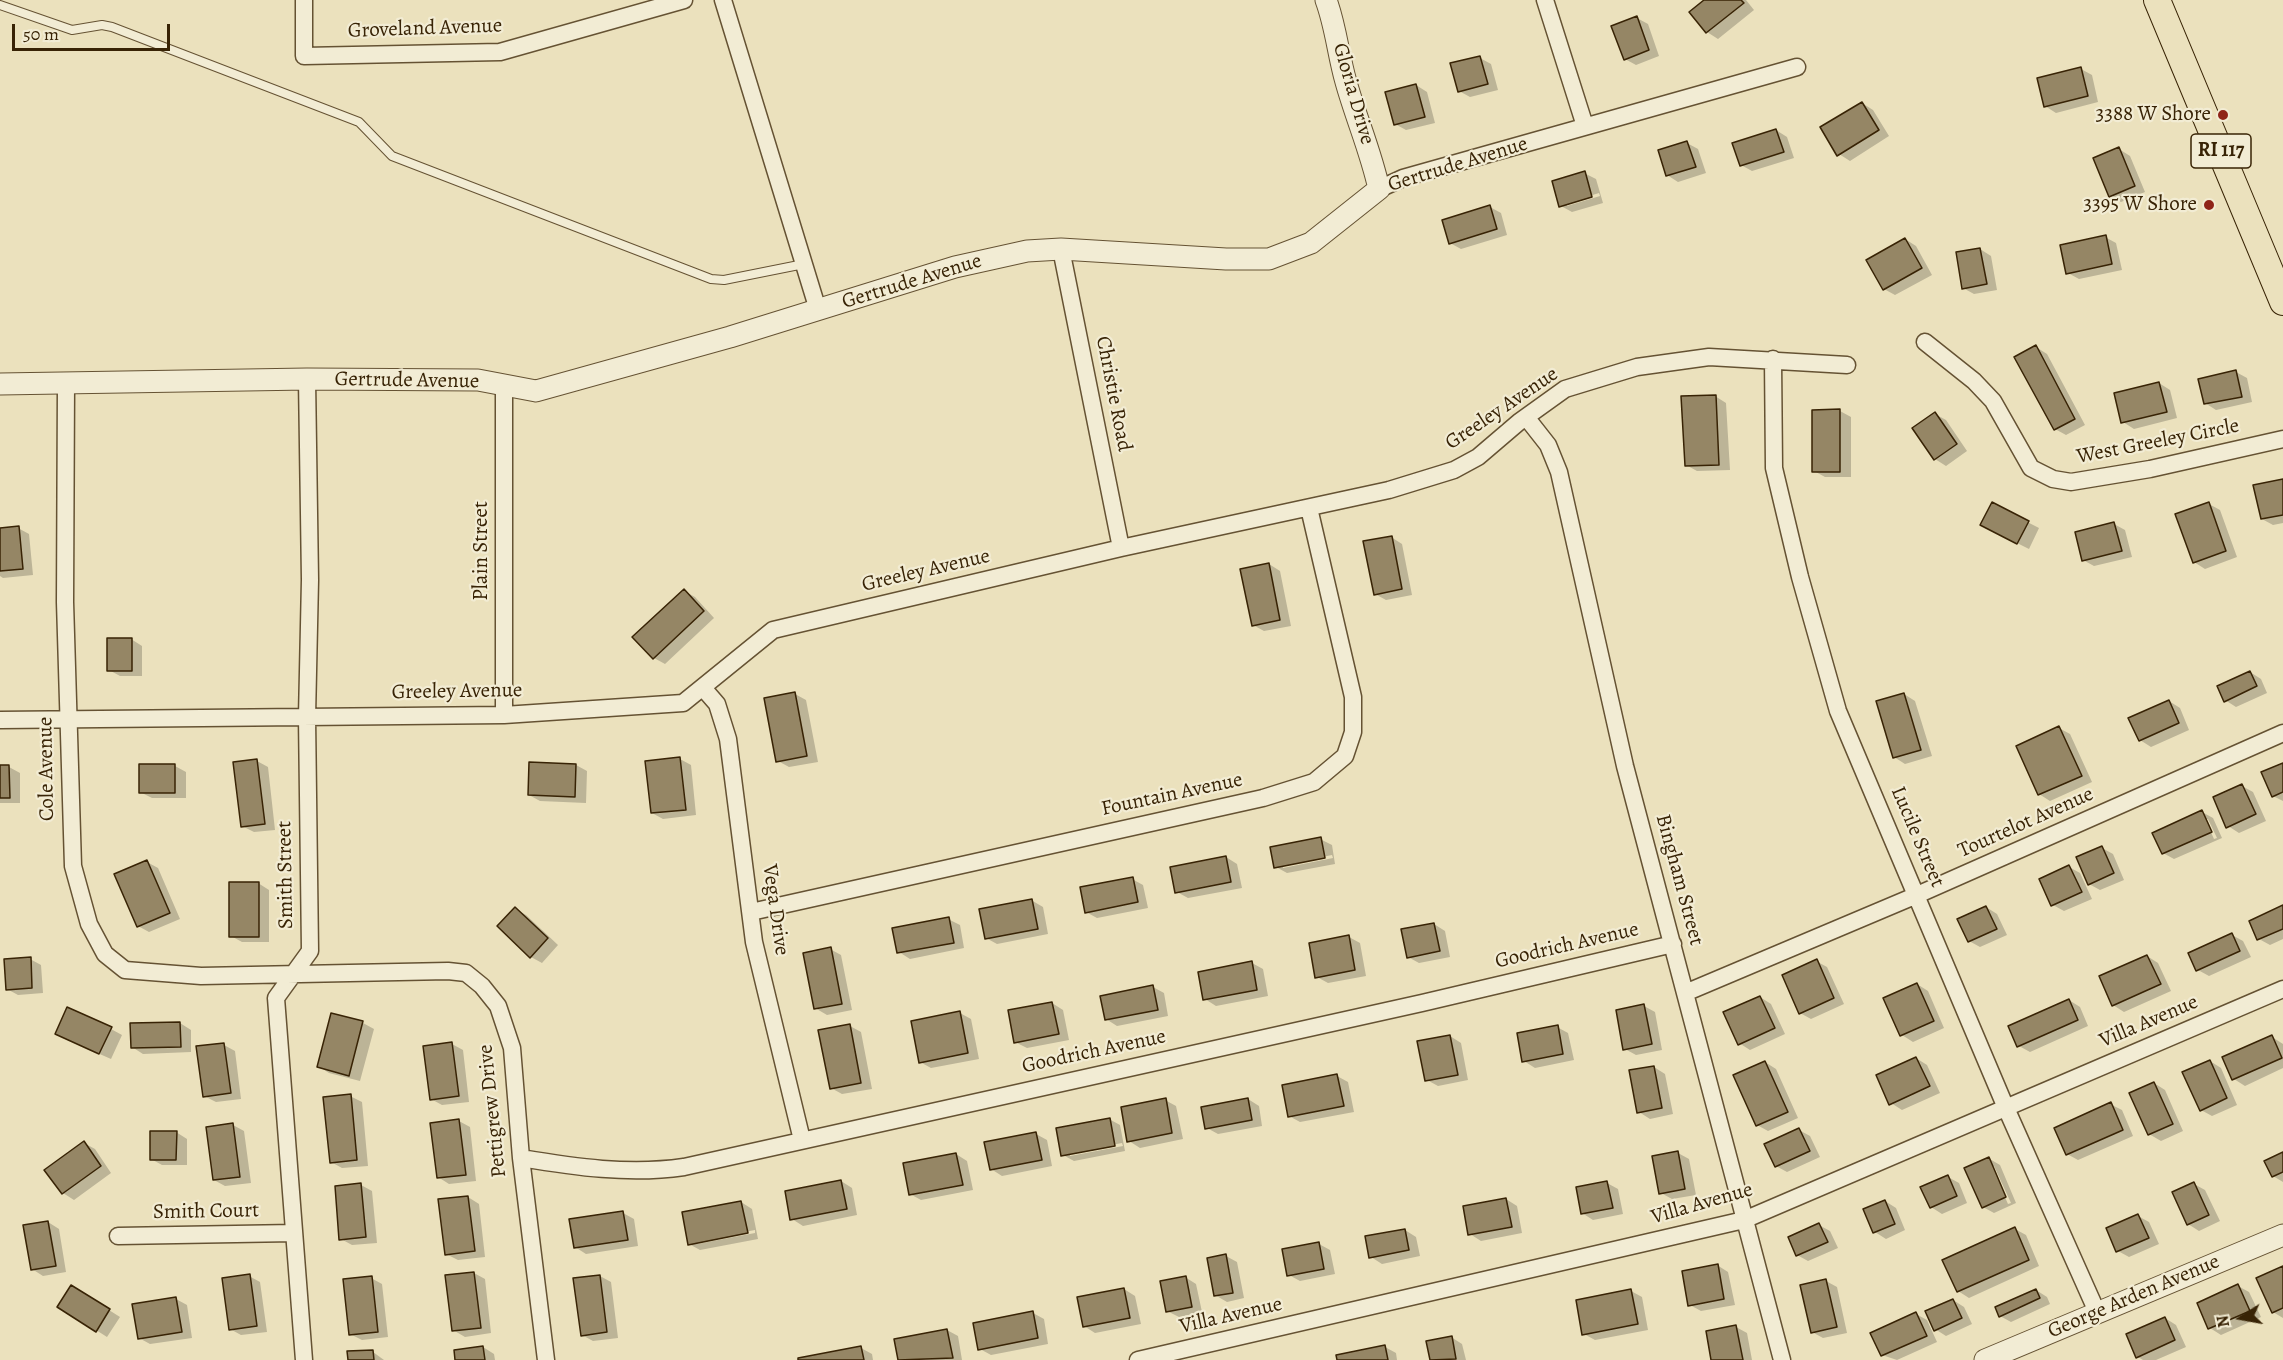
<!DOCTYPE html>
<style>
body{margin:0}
#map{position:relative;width:2283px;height:1360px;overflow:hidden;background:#ebe1bd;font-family:Alegreya,serif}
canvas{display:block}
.north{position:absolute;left:2211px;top:1288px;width:60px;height:60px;-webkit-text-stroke:4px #f2ecd4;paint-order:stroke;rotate:259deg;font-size:16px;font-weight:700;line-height:24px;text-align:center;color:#382305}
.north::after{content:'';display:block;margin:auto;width:21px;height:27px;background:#382305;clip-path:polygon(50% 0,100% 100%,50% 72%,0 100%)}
.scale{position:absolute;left:12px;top:24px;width:158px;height:27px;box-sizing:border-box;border:3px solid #382305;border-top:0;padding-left:8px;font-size:18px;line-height:21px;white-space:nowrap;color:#382305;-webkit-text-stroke:4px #f2ecd4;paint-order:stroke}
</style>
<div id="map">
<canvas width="2283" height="1360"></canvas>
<div class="north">N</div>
<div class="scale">50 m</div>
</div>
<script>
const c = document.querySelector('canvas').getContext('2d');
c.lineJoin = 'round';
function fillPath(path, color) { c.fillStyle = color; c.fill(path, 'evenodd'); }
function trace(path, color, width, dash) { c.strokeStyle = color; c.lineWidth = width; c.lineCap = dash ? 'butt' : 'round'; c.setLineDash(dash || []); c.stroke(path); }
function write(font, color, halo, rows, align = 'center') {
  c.font = font + ' Alegreya,serif'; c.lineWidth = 4.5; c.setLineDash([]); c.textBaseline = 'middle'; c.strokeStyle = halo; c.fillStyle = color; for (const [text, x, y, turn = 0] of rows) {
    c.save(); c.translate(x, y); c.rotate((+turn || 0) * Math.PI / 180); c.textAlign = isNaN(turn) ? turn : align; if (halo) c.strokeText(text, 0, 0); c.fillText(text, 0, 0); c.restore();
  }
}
fillPath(new Path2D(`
 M1707,0H1746L1754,10L1718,39L1707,32L1692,12Z
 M1637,18L1648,24L1659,56L1636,65L1625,59Z
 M1480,58L1491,64L1498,90L1470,97L1459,91Z
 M2081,69L2092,75L2098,102L2056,113L2045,106Z
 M1416,85L1427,92L1435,123L1406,130L1395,124Z
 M1862,103L1873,110L1889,136L1850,161L1839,154Z
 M1776,130L1787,137L1794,158L1752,171L1741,165Z
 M1687,143L1698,149L1706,173L1678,182L1667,175Z
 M2119,149L2130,156L2145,192L2121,202L2110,196Z
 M1584,173L1596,179L1603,203L1572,212L1561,206ZM1599,193L1600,196L1567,206V203Z
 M1490,207L1501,213L1507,235L1461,249L1450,243Z
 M2105,237L2116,243L2122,270L2079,279L2068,273Z
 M1905,239L1916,246L1932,275L1895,295L1884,289Z
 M1980,249L1991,256L1997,290L1974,294L1963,288Z
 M2036,347L2047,354L2085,425L2066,435L2055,429Z
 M2236,372L2247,378L2252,402L2216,410L2205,403Z
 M2159,383L2170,390L2177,418L2134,429L2123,422Z
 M1715,396L1726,403L1730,470L1697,471L1686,465Z
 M1840,411L1851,417V477H1825L1814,471Z
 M1935,414L1946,420L1967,451L1946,466L1935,459L1914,429Z
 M2283,480V523L2273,525L2262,519Z
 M1992,504L2039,528L2029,549L1993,531Z
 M2209,504L2220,510L2237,557L2205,569L2194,562Z
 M2114,524L2125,530L2132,557L2094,566L2083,560Z
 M18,528L29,534L33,575L3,578L0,576V529Z
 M1391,537L1402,544L1412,595L1386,600L1375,594Z
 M1269,564L1280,571L1291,626L1264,631L1253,625Z
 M684,591L695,597L714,618L665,664L654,658Z
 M131,639L142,646V676H120L109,670Z
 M2250,672L2261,679L2267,693L2236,707L2225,700Z
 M795,694L806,700L818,762L789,767L778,761Z
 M1904,694L1915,701L1932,756L1905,764L1894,757Z
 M2169,701L2180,708L2189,730L2151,747L2140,740Z
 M2059,728L2070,734L2092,782L2050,801L2039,794Z
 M680,759L691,765L696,815L663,819L652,813Z
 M257,761L268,767L275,830L254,832L242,826Z
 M2283,764V801L2273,796Z
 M576,765L587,771L586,803L540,801L529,795Z
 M175,766L186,772V798H152L140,792Z
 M0,767H9L20,773V803H0Z
 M2242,786L2253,792L2266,821L2239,833L2228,826Z
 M2202,812L2213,818L2222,838L2174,859L2163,853ZM2205,819H2208L2217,838L2214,839Z
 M1320,839L1332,845L1335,864L1287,873L1276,867ZM1332,855L1333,858L1283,868V865Z
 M2102,848L2113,854L2124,880L2100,890L2089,884Z
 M1226,857L1237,864L1242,888L1188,898L1177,892Z
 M147,862L158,868L180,919L149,932L138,926Z
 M2069,867L2080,873L2092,899L2064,911L2053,905Z
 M1132,879L1143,885L1148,908L1097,918L1086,912Z
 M258,883L269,890V942H242L231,936Z
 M1031,900L1043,907L1048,934L997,944L986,938Z
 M1986,907L1997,914L2007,935L1980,947L1969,941Z
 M2283,907V939L2270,945L2259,939Z
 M515,909L526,915L558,945L542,963L531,957Z
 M948,919L960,925L964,948L910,959L899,952Z
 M1434,924L1445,931L1450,957L1419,963L1408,957Z
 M2232,935L2243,941L2251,957L2209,976L2198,970Z
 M1349,937L1360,943L1366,976L1328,983L1317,977Z
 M830,949L841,955L852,1010L827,1015L815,1008Z
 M2147,956L2158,963L2171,991L2124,1012L2113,1005Z
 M30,959L41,965L43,993L18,995L7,989Z
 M1816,961L1827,967L1844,1004L1811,1019L1800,1013Z
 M1252,963L1263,969L1268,996L1216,1006L1205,999Z
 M1917,984L1928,991L1944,1028L1913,1042L1902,1035L1885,999Z
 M1153,987L1164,993L1168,1016L1117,1026L1106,1019Z
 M1760,997L1771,1004L1785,1034L1750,1050L1739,1043Z
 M2069,1000L2080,1007L2088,1026L2030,1052L2019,1046Z
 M1052,1003L1063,1010L1069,1040L1027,1048L1015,1042Z
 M1644,1006L1655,1012L1662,1050L1636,1055L1625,1049Z
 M960,1013L971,1019L979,1059L931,1068L920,1062Z
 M332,1015L363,1023L374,1029L360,1081L329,1073L318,1066Z
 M180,1023L191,1030V1052L143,1054L132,1047Z
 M850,1026L861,1032L872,1089L842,1094L831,1088Z
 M1557,1027L1568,1033L1574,1060L1535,1068L1524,1061Z
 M111,1029L122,1035L111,1059L68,1040Z
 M1450,1036L1461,1043L1468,1080L1438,1086L1427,1080Z
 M2272,1037L2283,1044V1068L2245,1086L2234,1079Z
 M452,1044L463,1050L469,1102L442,1105L431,1099Z
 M224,1045L235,1051L241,1099L216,1102L204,1096Z
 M1916,1058L1927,1065L1940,1093L1902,1110L1891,1103Z
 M2210,1061L2221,1068L2237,1105L2212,1116L2201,1110Z
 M1765,1062L1776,1069L1798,1118L1768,1131L1757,1125Z
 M1654,1067L1665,1074L1673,1114L1650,1119L1639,1112Z
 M1337,1076L1348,1082L1354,1112L1300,1122L1289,1116Z
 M2154,1083L2165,1090L2183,1131L2161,1141L2149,1134Z
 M350,1096L362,1102L368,1166L342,1168L331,1162Z
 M1248,1099L1259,1106L1262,1126L1218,1134L1207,1128Z
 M1165,1100L1176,1106L1183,1139L1140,1148L1129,1141Z
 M2110,1104L2122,1110L2133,1136L2078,1160L2067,1154Z
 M1109,1119L1120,1125L1125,1151L1074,1161L1063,1155ZM1122,1143L1123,1146L1070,1156V1153Z
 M459,1121L470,1127L476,1181L449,1184L438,1177Z
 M233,1125L244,1131L251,1183L225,1186L214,1180Z
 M1799,1130L1810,1136L1820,1157L1787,1172L1776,1166Z
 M176,1132L187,1139V1165H162L151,1159Z
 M1036,1134L1047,1140L1052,1166L1002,1176L991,1169Z
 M84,1143L95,1149L111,1173L74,1200L63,1193Z
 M1678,1153L1689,1159L1696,1195L1672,1199L1661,1193Z
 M956,1154L967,1161L973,1190L921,1200L910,1194Z
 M2283,1154V1182L2273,1176Z
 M1988,1158L2000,1165L2016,1203L1994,1213L1983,1207ZM1991,1166H1994L2011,1203L2008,1204Z
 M1948,1177L1959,1183L1967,1203L1942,1214L1931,1207Z
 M841,1181L852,1188L857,1215L803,1226L792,1219Z
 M1607,1183L1618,1189L1623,1214L1593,1220L1582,1213Z
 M2194,1184L2205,1190L2220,1221L2199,1231L2188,1224Z
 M361,1185L372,1191L377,1243L352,1245L341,1239Z
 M468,1197L479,1204L485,1257L458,1260L446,1254Z
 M1506,1199L1517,1206L1522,1233L1481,1241L1470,1234Z
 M1885,1201L1896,1208L1905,1230L1886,1239L1875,1232Z
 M741,1202L752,1209L758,1239L700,1250L689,1244ZM755,1230V1233L697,1244V1241Z
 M623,1213L634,1219L638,1246L586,1254L575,1247Z
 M2138,1216L2149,1222L2159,1244L2129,1257L2118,1251Z
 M48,1222L59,1229L66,1272L43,1276L32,1269Z
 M1819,1225L1830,1231L1838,1248L1808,1261L1797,1255Z
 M2015,1229L2026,1235L2039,1266L1969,1298L1958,1291Z
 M1405,1230L1416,1237L1420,1256L1382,1264L1371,1257Z
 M1319,1244L1330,1250L1335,1274L1300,1281L1289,1275Z
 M1226,1256L1237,1262L1244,1298L1227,1302L1215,1295Z
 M1717,1265L1728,1272L1735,1305L1701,1311L1690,1305Z
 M2283,1267V1318L2273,1312Z
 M474,1273L485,1279L491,1333L465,1337L453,1330Z
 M249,1276L260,1282L267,1332L241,1335L230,1329Z
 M600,1276L611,1282L618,1338L593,1341L582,1335Z
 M1185,1277L1196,1284L1202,1312L1179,1317L1167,1311Z
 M371,1278L382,1284L388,1337L362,1340L350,1334Z
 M1826,1281L1837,1287L1847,1333L1823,1338L1812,1332Z
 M2238,1286L2249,1292L2261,1317L2221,1335L2210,1328Z
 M1124,1289L1135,1296L1141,1324L1095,1333L1084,1326Z
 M2036,1290L2047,1297L2050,1304L2011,1322L2000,1316Z
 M1631,1291L1642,1297L1648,1330L1595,1340L1584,1334Z
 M82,1293L120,1317L107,1337L96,1330Z
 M176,1299L187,1305L192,1338L150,1344L139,1338Z
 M1953,1300L1964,1307L1972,1324L1946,1336L1935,1329Z
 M1033,1313L1044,1319L1048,1344L991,1355L980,1349Z
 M1916,1314L1927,1320L1937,1342L1897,1360L1882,1355Z
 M2165,1318L2176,1325L2186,1347L2156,1360H2143L2138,1357Z
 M1736,1327L1747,1333L1752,1360H1713Z
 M947,1330L958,1336L962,1360H900L896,1340Z
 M1451,1337L1462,1344L1466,1360H1431L1428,1342Z
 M483,1347L494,1354L495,1360H456Z
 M1385,1347L1396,1353L1397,1360H1339Z
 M861,1348L872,1354L873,1360H799Z
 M373,1352L384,1360H349Z`), '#0003');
const building = new Path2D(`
 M1704,0H1741L1744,3L1706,33L1689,12Z
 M1637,16L1649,50L1624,60L1611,26Z
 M1480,56L1488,84L1458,92L1450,63Z
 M2081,67L2088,96L2044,107L2037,78Z
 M1416,84L1425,117L1394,125L1385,92Z
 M1862,102L1879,130L1837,156L1820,127Z
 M1776,129L1784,152L1740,166L1732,143Z
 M1687,141L1696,167L1666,176L1658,150Z
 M2119,147L2135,186L2109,197L2093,158Z
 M1585,171L1592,197L1559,207L1552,181Z
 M1490,205L1497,229L1449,244L1442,220Z
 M2106,235L2112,264L2066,274L2060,245Z
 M1905,238L1922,268L1883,290L1866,260Z
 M1980,248L1987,284L1962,289L1956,252Z
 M2036,345L2075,419L2054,430L2014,357Z
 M2236,370L2242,397L2204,404L2198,379Z
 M2159,382L2167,412L2121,423L2114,393Z
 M1716,395L1719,465L1685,466L1681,396Z
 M1840,409V472H1812V410Z
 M1935,412L1957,444L1934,460L1912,428Z
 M2283,479V515L2261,519L2253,485Z
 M1992,502L2029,521L2017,544L1980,525Z
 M2209,502L2226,551L2193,563L2175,514Z
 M2114,522L2122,551L2082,561L2075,532Z
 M19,526L23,569L0,571V528Z
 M1392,536L1402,589L1374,595L1363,541Z
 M1269,563L1280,620L1252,626L1240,569Z
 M684,589L704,611L653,659L632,637Z
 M107,638H132V671H107Z
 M2250,671L2257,686L2224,702L2217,686Z
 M795,692L807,756L776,762L764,698Z
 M1904,693L1921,750L1893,758L1876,701Z
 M2169,700L2179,723L2139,741L2128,718Z
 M2059,726L2082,776L2038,795L2016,746Z
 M680,757L686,810L651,813L645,761Z
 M257,759L265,824L241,827L233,762Z
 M529,762L576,764L575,797L528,795Z
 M2283,763V792L2272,797L2261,772Z
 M139,764H175V793H139Z
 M0,765H9L10,798H0Z
 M2242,784L2256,814L2226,828L2213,797Z
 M2202,810L2212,832L2162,854L2152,833Z
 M1321,837L1325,858L1274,868L1270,847Z
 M2102,846L2114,873L2088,885L2076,857Z
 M1226,856L1231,882L1175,893L1170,867Z
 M147,860L170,913L137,927L114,874Z
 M2069,865L2082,892L2051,906L2039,879Z
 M1133,877L1138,902L1085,913L1080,887Z
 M229,882H259V937H229Z
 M1032,899L1038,929L985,939L979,909Z
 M2283,905V929L2257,940L2249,921Z
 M1986,906L1997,929L1968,942L1957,919Z
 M515,907L548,938L530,958L497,926Z
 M949,917L954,943L897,953L892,928Z
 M1434,923L1440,951L1407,958L1401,929Z
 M2232,933L2240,951L2196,971L2188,953Z
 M1349,935L1355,970L1315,978L1309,943Z
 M831,947L842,1004L814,1009L803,953Z
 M2147,955L2161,984L2112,1006L2099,976Z
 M31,957L32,988L6,990L4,959Z
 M1817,959L1834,998L1799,1014L1782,975Z
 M1252,961L1257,990L1203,1000L1198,972Z
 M1917,983L1934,1021L1900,1036L1883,998Z
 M1153,985L1158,1010L1105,1020L1100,996Z
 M1760,996L1775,1028L1738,1045L1723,1012Z
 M2069,999L2078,1020L2017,1047L2008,1026Z
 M1052,1002L1059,1034L1014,1043L1008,1010Z
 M1644,1004L1652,1044L1623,1050L1616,1010Z
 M67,1007L112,1027L99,1054L55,1034Z
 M960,1011L968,1053L919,1063L911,1021Z
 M331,1013L363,1021L349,1076L317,1067Z
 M180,1022L181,1047L131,1048L130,1023Z
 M850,1024L861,1083L830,1089L818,1030Z
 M1558,1025L1563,1054L1522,1062L1517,1033Z
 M1450,1035L1458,1075L1425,1081L1417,1041Z
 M2272,1035L2282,1058L2232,1080L2222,1057Z
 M452,1042L459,1096L430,1100L423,1046Z
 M224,1043L231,1093L203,1097L196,1046Z
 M1916,1057L1930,1086L1889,1105L1876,1075Z
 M2210,1060L2227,1098L2200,1111L2182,1072Z
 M1765,1061L1788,1112L1756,1126L1733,1075Z
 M1654,1066L1662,1108L1637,1113L1629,1070Z
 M1337,1074L1344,1106L1288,1117L1282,1085Z
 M2154,1082L2173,1124L2148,1135L2129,1093Z
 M351,1094L357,1160L330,1163L323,1097Z
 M1166,1098L1172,1133L1127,1142L1121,1107Z
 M1248,1098L1252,1120L1205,1129L1201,1107Z
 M2111,1102L2123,1130L2066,1155L2054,1128Z
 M1110,1118L1115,1146L1061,1156L1056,1128Z
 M459,1119L466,1175L437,1178L430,1123Z
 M233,1123L240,1177L213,1180L206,1127Z
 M1799,1128L1810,1151L1775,1167L1764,1144Z
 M150,1131H177L176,1160H150Z
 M1036,1132L1042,1160L990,1170L984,1142Z
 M84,1141L101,1166L62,1194L44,1170Z
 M1678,1151L1685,1189L1659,1194L1652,1156Z
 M2283,1152V1172L2272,1177L2264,1161Z
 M956,1153L963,1185L909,1195L903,1163Z
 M1989,1157L2006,1197L1982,1208L1964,1168Z
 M1948,1175L1957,1196L1930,1208L1920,1187Z
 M841,1180L847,1209L790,1220L785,1191Z
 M1607,1181L1613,1208L1581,1214L1576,1187Z
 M2194,1182L2209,1215L2187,1225L2172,1192Z
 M361,1183L366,1237L339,1240L335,1186Z
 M468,1196L475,1251L445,1255L438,1199Z
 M1506,1198L1512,1227L1468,1235L1463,1206Z
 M1885,1200L1895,1224L1873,1233L1863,1209Z
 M741,1201L748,1233L688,1245L682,1212Z
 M623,1211L628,1240L574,1248L569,1219Z
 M2138,1214L2149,1238L2116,1252L2106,1228Z
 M48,1221L56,1266L31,1270L23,1225Z
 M1819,1223L1828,1242L1796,1256L1788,1237Z
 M2015,1227L2029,1260L1957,1292L1942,1260Z
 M1405,1229L1409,1250L1369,1258L1365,1236Z
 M1319,1242L1324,1269L1287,1276L1282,1249Z
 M1226,1254L1233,1293L1214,1296L1207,1258Z
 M1718,1264L1724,1299L1688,1306L1682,1271Z
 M2283,1266V1308L2272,1313L2256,1278Z
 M474,1272L481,1328L452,1331L445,1275Z
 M250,1274L257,1326L229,1330L222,1278Z
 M600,1275L607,1332L581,1336L573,1278Z
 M372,1276L378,1332L349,1335L343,1279Z
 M1186,1276L1192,1307L1166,1312L1160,1281Z
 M1826,1279L1837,1327L1811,1333L1800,1285Z
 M2238,1284L2250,1311L2208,1329L2197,1303Z
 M71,1285L110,1309L96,1332L57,1307Z
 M1124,1288L1130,1318L1083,1327L1077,1297Z
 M1631,1289L1638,1324L1582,1335L1576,1300Z
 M2036,1289L2040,1298L1999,1317L1995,1307Z
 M176,1297L182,1332L138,1339L132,1304Z
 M1953,1299L1962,1318L1934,1331L1925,1311Z
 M1033,1311L1038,1338L978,1350L973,1323Z
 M1916,1312L1927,1336L1881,1356L1870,1333Z
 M2165,1317L2175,1340L2136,1358L2126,1334Z
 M1736,1325L1743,1360H1711L1706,1331Z
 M947,1329L953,1358L898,1360L894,1339Z
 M1452,1336L1456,1359L1430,1360L1426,1341Z
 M1385,1345L1388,1360H1337L1336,1355Z
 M483,1346L485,1360H455L454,1350Z
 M861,1346L864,1360H798V1358Z
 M373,1350L374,1360H348L347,1351Z`);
fillPath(building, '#958665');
trace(building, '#382305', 1.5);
const service = new Path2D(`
 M0,5L72,30L102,25L112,27L359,122L392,156L711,279L724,280L804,264`);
const minor = new Path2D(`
 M304,0V56L500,52L684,0
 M723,0L818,310
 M1545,0L1585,126
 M1379,189L1403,178L1797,67
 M1061,249L1121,548
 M1925,342L1974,381L1993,401L2031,468L2053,479L2071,482L2150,469L2283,439
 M1773,359L1774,468L1800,577L1838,711L2006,1108L2097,1312
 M66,383L65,602L73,866L89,924L105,954L125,970L201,976L448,971L466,973L482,986L498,1006L512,1048L521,1158L546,1360
 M1526,417L1548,445L1559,472L1625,766L1782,1360
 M704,689L717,704L728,739L754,942L802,1140
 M504,715V387
 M0,720L504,715L683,703L773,630L1121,548L1389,490L1454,470L1478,457L1519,422L1565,389L1637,367L1709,357L1847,365
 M751,912L1263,798L1314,782L1345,756L1353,732V697L1309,508
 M1685,993L1917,895L2283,733
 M521,1158C575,1167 629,1175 684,1167L1422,1003L1673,944
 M118,1236L294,1233
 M304,1360L276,998L310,951L307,717L310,580L307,379
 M1138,1360L1744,1220L2283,989`);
const tertiary = new Path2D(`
 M0,384L307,379L478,380L536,391L730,337L955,267L1027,251L1061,249L1226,259H1269L1311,243L1379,189C1371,152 1356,118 1346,82C1338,54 1336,27 1326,0
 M1985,1360L2283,1235`);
const primary = new Path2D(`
 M2157,0L2283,302`);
trace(service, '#655233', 10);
trace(minor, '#655233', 19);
trace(tertiary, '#655233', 23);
trace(primary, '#382305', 28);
trace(service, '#f2ecd4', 8);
trace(minor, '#f2ecd4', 16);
trace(tertiary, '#f2ecd4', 21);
trace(primary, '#ebe1bd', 26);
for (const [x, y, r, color] of [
 [2223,115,6,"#8f2418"],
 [2209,205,6,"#8f2418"]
]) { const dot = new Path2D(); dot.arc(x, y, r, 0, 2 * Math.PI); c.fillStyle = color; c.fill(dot); trace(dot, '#f2ecd4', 2); }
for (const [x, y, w] of [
 [2221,151,60]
]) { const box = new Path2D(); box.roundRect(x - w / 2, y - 17, w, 34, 4.5); c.fillStyle = '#f2ecd4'; c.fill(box); trace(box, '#382305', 1.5); }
write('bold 20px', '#382305', null, [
 ["RI 117",2221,151]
]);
write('21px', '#382305', '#f2ecd4', [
 ["Groveland Avenue",425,29,-2],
 ["Gloria Drive",1353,94,74],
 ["Gertrude Avenue",1458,165,-17],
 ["Gertrude Avenue",912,282,-17],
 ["Gertrude Avenue",407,381,1],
 ["Christie Road",1113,394,79],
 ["Greeley Avenue",1502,409,-34],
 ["West Greeley Circle",2158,442,-11],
 ["Plain Street",482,551,-90],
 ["Greeley Avenue",926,571,-13],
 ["Greeley Avenue",457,692,-1],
 ["Cole Avenue",47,769,-91],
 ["Fountain Avenue",1172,795,-12],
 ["Tourtelot Avenue",2026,823,-24],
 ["Lucile Street",1917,837,67],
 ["Smith Street",286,875,-91],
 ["Bingham Street",1679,880,75],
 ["Vega Drive",775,910,82],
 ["Goodrich Avenue",1567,946,-13],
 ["Villa Avenue",2149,1022,-23],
 ["Goodrich Avenue",1094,1052,-12],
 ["Pettigrew Drive",493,1111,-96],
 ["Villa Avenue",1702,1204,-16],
 ["Smith Court",206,1212,-1],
 ["George Arden Avenue",2134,1297,-23],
 ["Villa Avenue",1231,1316,-13]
]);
write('21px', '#382305', '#f2ecd4', [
 ["3388 W Shore",2211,115],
 ["3395 W Shore",2197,205]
], 'right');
</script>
